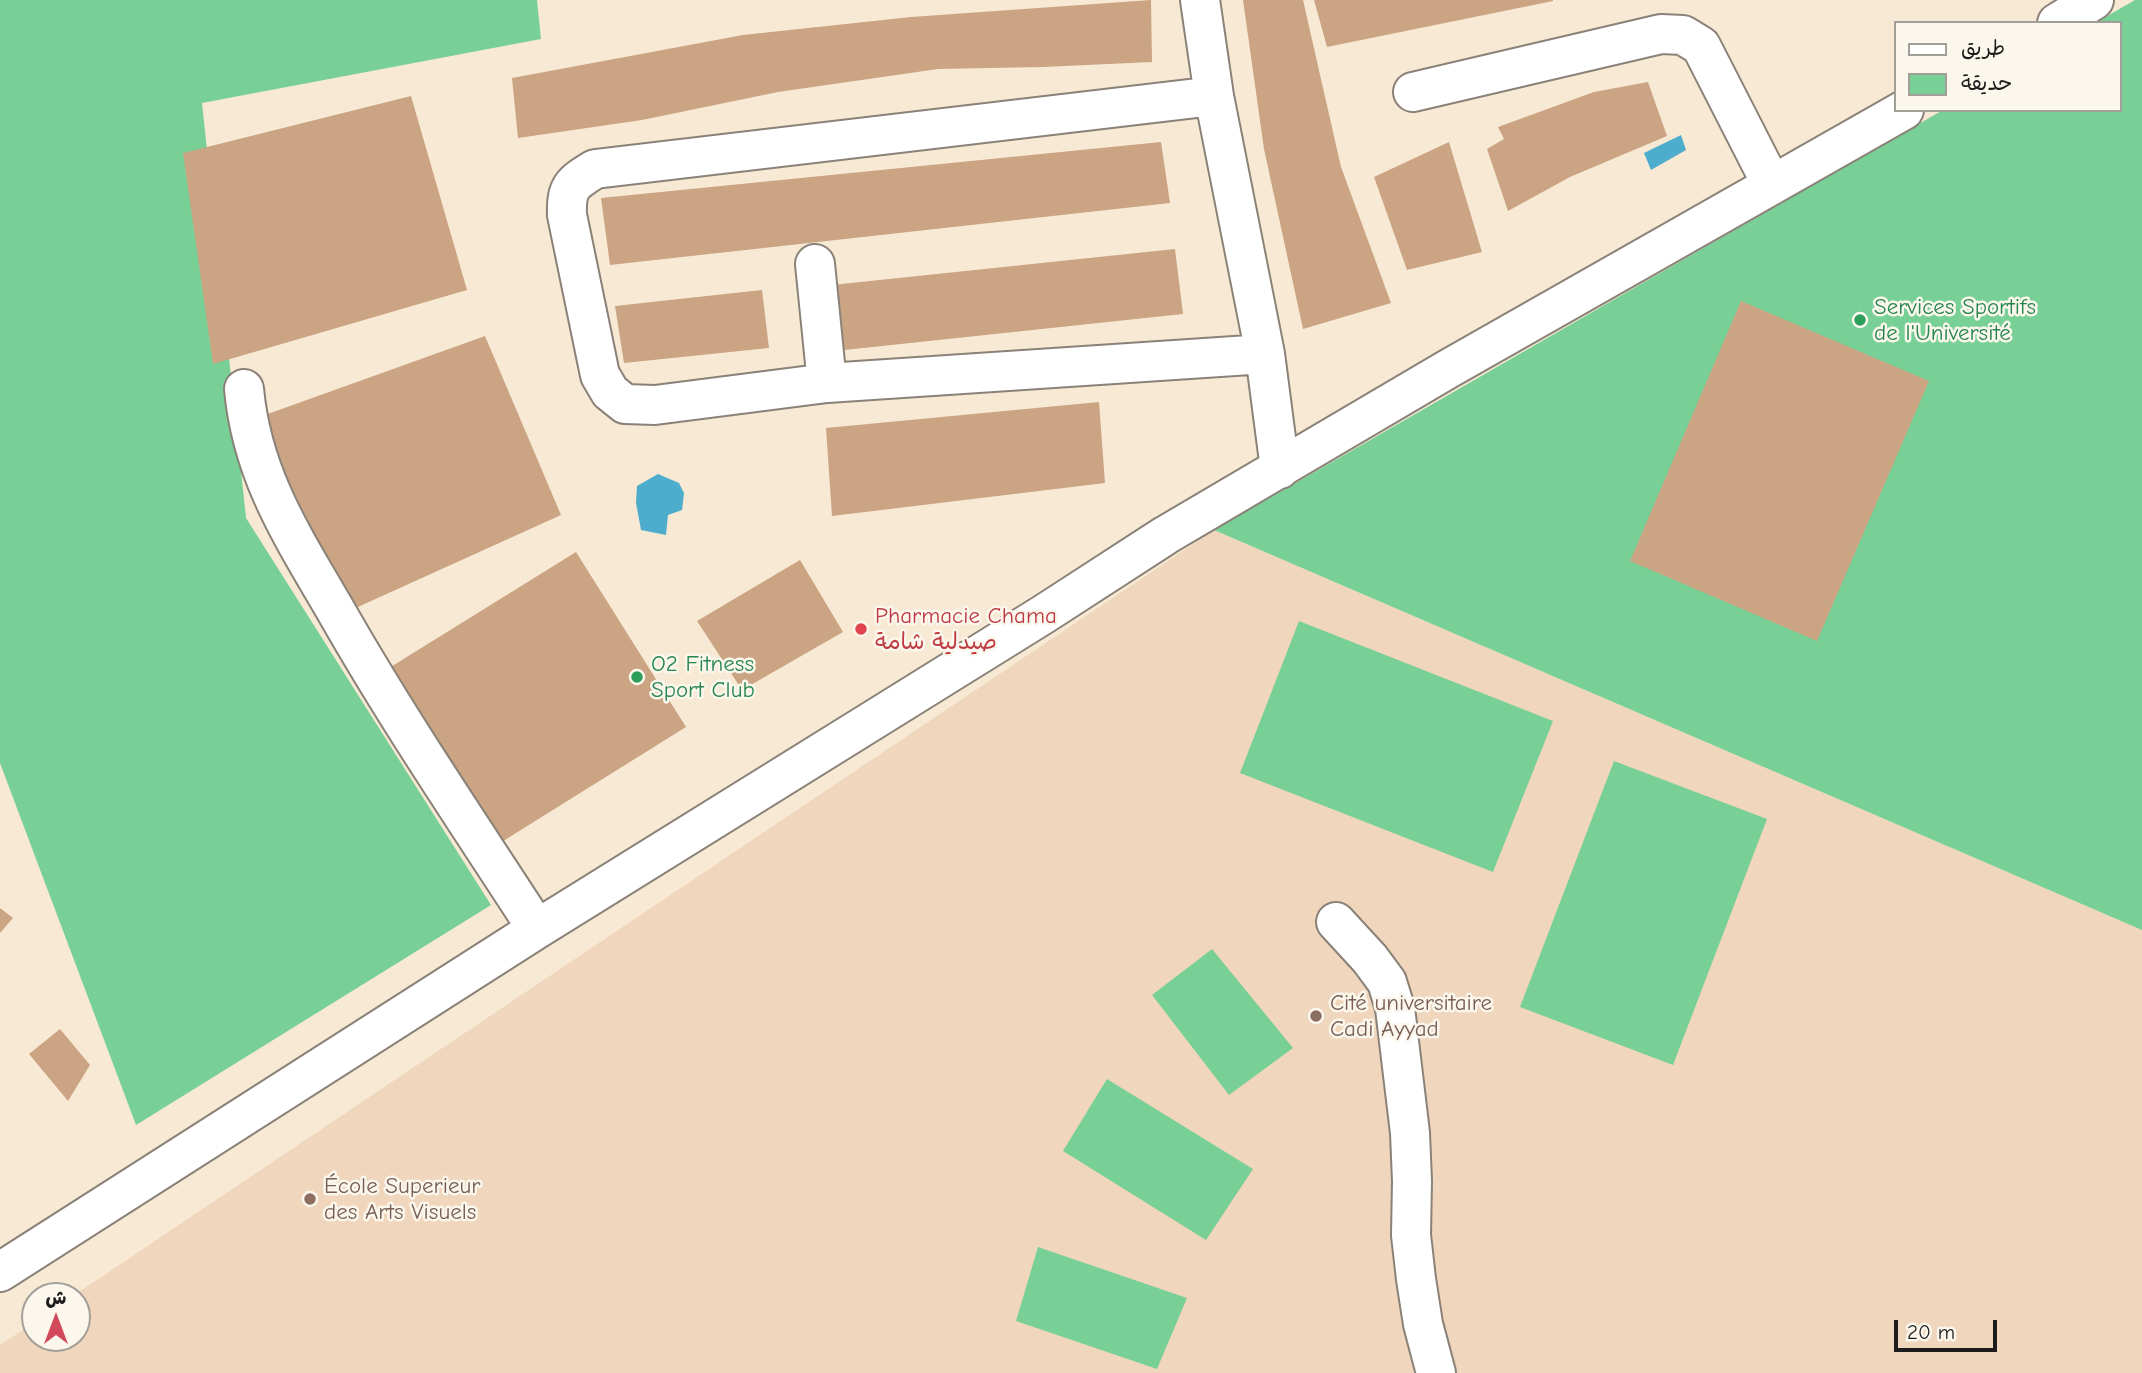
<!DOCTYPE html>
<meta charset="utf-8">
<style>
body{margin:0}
#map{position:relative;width:2142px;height:1373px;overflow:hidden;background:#f7e9d3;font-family:"Comic Neue","Playpen Sans Arabic",sans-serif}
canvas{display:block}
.legend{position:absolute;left:1894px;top:21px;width:228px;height:91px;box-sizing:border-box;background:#fbf7ec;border:2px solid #a29f99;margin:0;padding:9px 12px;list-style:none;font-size:21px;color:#1c1c1c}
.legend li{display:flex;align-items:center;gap:14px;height:35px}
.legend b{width:35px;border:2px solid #a29f99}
.north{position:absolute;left:21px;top:1282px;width:70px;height:70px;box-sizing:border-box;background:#fbf7ec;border:2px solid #a29f99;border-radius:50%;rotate:0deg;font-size:19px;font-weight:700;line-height:28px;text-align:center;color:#1c1c1c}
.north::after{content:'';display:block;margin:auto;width:24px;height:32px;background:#d1495b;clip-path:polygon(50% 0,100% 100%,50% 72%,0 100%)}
.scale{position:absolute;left:1894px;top:1320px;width:103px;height:32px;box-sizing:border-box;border:4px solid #1c1c1c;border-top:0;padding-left:9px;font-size:21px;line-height:24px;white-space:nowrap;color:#1c1c1c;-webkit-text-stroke:5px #fbf7ec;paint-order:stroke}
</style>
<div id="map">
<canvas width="2142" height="1373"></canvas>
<ul class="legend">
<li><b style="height:9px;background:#fff"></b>طريق</li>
<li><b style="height:19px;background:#78d096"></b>حديقة</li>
</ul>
<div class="north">ش</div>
<div class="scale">20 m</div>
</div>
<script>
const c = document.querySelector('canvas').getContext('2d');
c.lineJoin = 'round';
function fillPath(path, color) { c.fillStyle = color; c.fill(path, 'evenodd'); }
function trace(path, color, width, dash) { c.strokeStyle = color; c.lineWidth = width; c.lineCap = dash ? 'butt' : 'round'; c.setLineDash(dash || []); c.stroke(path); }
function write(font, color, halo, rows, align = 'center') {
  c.font = font + ' "Comic Neue","Playpen Sans Arabic",sans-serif'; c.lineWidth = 5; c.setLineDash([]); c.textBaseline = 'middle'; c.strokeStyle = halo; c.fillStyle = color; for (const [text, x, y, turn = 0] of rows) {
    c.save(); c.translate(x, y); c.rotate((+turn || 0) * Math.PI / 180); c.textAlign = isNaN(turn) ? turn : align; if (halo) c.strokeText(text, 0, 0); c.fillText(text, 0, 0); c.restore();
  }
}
fillPath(new Path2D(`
 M1214,530L2142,930V1373H0V1345L35,1322V1338H77V1296H73Z`), '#f0d6bc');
fillPath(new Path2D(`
 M0,0H537L541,39L202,103L246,518L491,905L136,1125L0,763Z
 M2135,0H2142V930L1214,530L1943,110H2119V23H2095Z
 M1299,621L1553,721L1493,872L1240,773Z
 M1614,761L1767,819L1673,1065L1520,1007Z
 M1212,949L1293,1048L1229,1095L1152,995Z
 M1107,1079L1253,1169L1206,1240L1063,1151Z
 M1038,1247L1187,1298L1157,1369L1016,1321Z`), '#78d096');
fillPath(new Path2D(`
 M1681,135L1686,150L1651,170L1644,153Z
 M658,474L679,483L684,493L682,510L668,515L666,535L641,530L636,503L637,486Z`), '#4eaccc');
fillPath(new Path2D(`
 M1151,0L1152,62L1043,67L938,69L778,92L642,120L518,138L512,78L743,35L911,17Z
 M1243,0H1303L1341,167L1391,303L1303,329L1264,149Z
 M1314,0H1553V1L1327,47Z
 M1648,82L1667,136L1570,177L1508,211L1487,149L1504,139L1498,127L1594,92Z
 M411,96L467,290L213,364L183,153Z
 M1161,142L1170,203L610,265L601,198Z
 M1449,142L1482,252L1407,270L1374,177Z
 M1175,249L1183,314L835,351L832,285Z
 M762,290L769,348L624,363L615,306Z
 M1741,301L1929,381L1817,641L1630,561Z
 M485,336L561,515L349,611L251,420Z
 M1099,402L1105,483L832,516L826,428Z
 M576,552L686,727L500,843L389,668Z
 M800,560L843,632L742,690L697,621Z
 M0,908L13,918L0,933Z
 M60,1029L90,1065L68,1101L29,1054Z`), '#cba484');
const minor = new Path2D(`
 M1200,0L1214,96L1265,354L1280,469
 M2057,23L2094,0
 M1413,92L1661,34L1683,35L1701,46L1772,185
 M1214,96L595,169C572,183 566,187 567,215L600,375L610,392L625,404L655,405L827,383L1265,354
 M815,264L827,383
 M244,389C252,476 293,537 336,611C398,720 469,824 537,929
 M1336,922L1370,959L1387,982L1395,1008L1410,1133L1412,1181L1411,1235L1416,1279L1423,1324L1436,1373
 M0,1272L537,929L1044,614L1166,535L1448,369L1904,110`);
trace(minor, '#8a8278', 42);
trace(minor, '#fff', 38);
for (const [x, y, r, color] of [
 [1860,320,7,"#2e9e5b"],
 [861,629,7,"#e0444e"],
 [637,677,7,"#2e9e5b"],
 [1316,1016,7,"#8d6e63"],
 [310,1199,7,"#8d6e63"]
]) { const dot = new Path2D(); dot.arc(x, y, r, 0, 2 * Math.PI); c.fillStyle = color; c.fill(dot); trace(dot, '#fbf7ec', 2.5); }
write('23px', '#27864d', '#fbf7ec', [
 ["Services Sportifs",1874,307],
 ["de l'Université",1874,333],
 ["O2 Fitness",651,664],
 ["Sport Club",651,690]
], 'left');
write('23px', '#be3a42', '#fbf7ec', [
 ["Pharmacie Chama",875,616],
 ["صيدلية شامة",875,642]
], 'left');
write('23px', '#785e54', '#fbf7ec', [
 ["Cité universitaire",1330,1003],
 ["Cadi Ayyad",1330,1029],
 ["École Superieur",324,1186],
 ["des Arts Visuels",324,1212]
], 'left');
</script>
